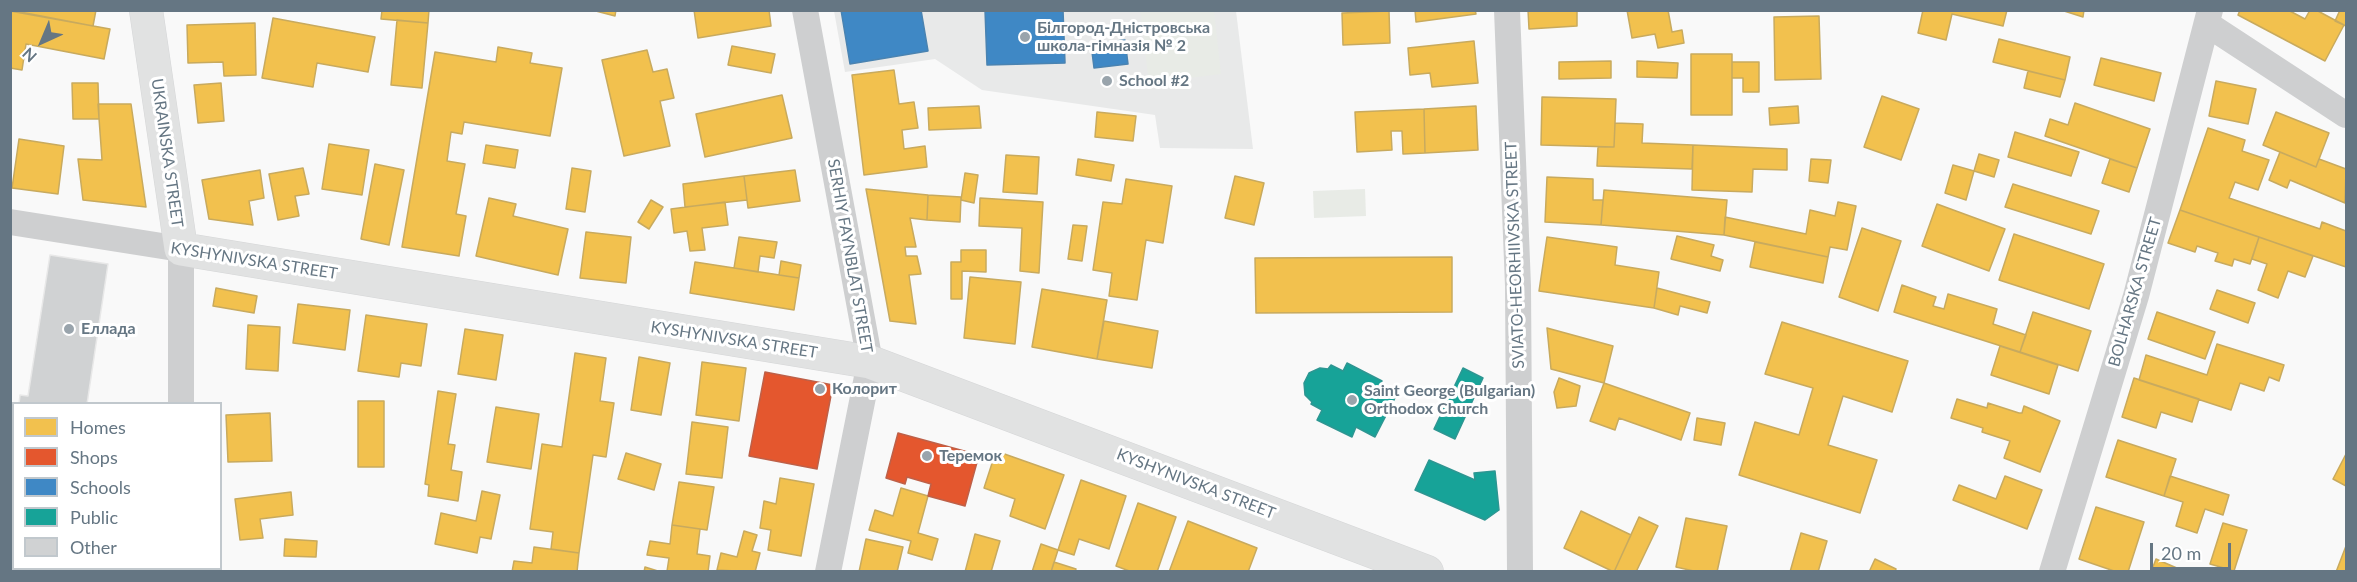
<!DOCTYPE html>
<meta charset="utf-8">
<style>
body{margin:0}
#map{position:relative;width:2357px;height:582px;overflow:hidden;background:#f9f9f9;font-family:Lato,sans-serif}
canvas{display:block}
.frame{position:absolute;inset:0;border:12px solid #657683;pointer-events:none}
.legend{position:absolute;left:12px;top:402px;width:210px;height:168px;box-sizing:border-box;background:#fff;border:2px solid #c1c8cd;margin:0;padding:8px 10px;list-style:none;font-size:18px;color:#657683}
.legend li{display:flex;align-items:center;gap:12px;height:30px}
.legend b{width:30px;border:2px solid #c1c8cd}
.north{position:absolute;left:12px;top:12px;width:60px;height:60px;-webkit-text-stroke:4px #fff;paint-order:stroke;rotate:224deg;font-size:16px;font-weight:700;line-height:24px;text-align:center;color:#657683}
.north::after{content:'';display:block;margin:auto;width:21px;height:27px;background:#657683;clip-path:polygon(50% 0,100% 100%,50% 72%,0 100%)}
.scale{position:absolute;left:2150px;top:543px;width:81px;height:27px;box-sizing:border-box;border:3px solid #657683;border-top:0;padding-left:8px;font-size:18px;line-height:21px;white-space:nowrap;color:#657683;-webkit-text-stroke:4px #fff;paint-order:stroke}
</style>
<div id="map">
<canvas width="2357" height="582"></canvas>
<div class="frame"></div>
<ul class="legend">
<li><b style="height:16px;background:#f2c14e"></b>Homes</li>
<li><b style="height:16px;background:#e4572e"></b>Shops</li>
<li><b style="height:16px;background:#3f88c5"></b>Schools</li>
<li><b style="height:16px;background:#17a398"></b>Public</li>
<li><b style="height:16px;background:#d0d2d3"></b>Other</li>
</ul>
<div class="north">N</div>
<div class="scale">20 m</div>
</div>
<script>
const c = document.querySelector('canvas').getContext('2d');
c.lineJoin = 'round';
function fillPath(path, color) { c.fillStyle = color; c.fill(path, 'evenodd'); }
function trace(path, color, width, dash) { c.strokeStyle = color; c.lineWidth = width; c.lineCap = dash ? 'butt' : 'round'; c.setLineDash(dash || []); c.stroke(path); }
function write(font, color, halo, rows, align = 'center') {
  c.font = font + ' Lato,sans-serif'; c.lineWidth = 6; c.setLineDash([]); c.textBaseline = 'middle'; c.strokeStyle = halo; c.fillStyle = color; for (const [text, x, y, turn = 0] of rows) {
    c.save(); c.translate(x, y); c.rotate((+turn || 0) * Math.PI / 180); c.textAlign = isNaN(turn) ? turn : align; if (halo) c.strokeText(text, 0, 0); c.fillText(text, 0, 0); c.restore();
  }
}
fillPath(new Path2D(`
 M834,11H1236L1253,149L1160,148L1155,115L982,90L935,59L845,72Z
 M11,463L14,464V568H156V571H11Z`), '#e8e9e9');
fillPath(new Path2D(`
 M1140,11H1214L1221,74L1149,83Z
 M1365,189L1366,216L1314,218L1313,191Z`), '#e8ebe6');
const homes = new Path2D(`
 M10,10H96L93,26Z
 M382,10H429L428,23L381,19Z
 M592,10H616L615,16Z
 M694,10H769L771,26L698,38Z
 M1415,10H1475L1476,14L1416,22Z
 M1528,10H1577V26L1529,29Z
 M1627,10H1668L1672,32L1682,30L1684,43L1658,48L1655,34L1632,38Z
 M1923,10H2007L2003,26L1952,14L1946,40L1918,33Z
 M2061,10H2084L2083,17Z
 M2240,10H2288L2305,19L2310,10H2316L2344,25L2325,61L2238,15Z
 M2340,10H2346V26L2335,21Z
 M10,11L110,29L104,59L26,44L22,70L10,68Z
 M1389,11L1390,43L1343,45L1342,13Z
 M1819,16L1821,79L1775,80L1774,17Z
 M273,18L375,37L368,72L317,63L313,87L262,78Z
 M397,20L428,23L422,88L391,85Z
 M255,23L256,75L224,76L223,62L188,63L187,25Z
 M1999,39L2070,57L2065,80L1993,62Z
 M1474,41L1478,83L1432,87L1430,73L1410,75L1408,48Z
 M732,46L775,54L771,73L728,65Z
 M498,47L532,53L530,63L562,68L550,136L464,122L462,134L451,132L447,161L465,164L456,214L466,216L459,256L402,247L435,52L496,62Z
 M647,50L653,72L667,69L674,98L660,101L670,146L624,156L602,60Z
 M1691,54H1732V115H1691Z
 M2101,58L2161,73L2154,101L2094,85Z
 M1611,61V78L1559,79V62Z
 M1637,61L1678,63L1677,78L1637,77Z
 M1732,62H1759V92H1743V78H1732Z
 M894,70L899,104L914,102L918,128L902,130L904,149L925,146L927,167L864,175L852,75Z
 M2028,71L2065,80L2060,97L2024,88Z
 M2216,81L2256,89L2248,124L2209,116Z
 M72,83H98L99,119H73Z
 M221,83L224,121L198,123L194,85Z
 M782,95L792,138L705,157L696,114Z
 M1882,96L1919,109L1901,160L1864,147Z
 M1542,97L1616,99L1614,147L1541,145Z
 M2075,103L2150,129L2137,168L2045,136L2050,119L2068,125Z
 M98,104H131L146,207L83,200L78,159L102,160Z
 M979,106L981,128L929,130L928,108Z
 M1476,106L1478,150L1425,153L1424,109Z
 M1798,106L1799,123L1770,125L1769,108Z
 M1424,109L1425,153L1403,154L1402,131H1391L1392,150L1357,152L1355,112Z
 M1097,112L1136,116L1133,141L1095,137Z
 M2276,112L2329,133L2316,167L2263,145Z
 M1615,123L1643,124L1642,143L1693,145L1692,169L1597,166L1598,147H1614Z
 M2208,128L2245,140L2242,151L2269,160L2258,190L2235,182L2229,198L2320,229L2322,222L2346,231V267L2180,210Z
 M2015,132L2079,152L2071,176L2008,157Z
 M19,139L64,146L58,194L12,188Z
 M329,144L369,150L362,195L322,189Z
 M486,145L518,150L515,168L483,163Z
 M1693,145L1787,149V170L1753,169L1752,192L1692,190Z
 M2280,152L2316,167L2319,159L2346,169L2345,203L2290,180L2287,188L2269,180Z
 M1979,154L1999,160L1994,177L1974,171Z
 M1006,155L1039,157L1037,194L1003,192Z
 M1078,159L1114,165L1111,181L1076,175Z
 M1811,159L1831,160L1828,183L1809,181Z
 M2110,159L2137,168L2129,192L2102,183Z
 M375,164L404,170L389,245L361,239Z
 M1953,165L1974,171L1966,200L1945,193Z
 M303,168L309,194L295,196L299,216L278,220L269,174Z
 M572,168L591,171L585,212L566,209Z
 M260,170L264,198L249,201L253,225L209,219L202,180Z
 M795,170L800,201L748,208L744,176Z
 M965,173L978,175L974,203L961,200Z
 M744,176L747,200L685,207L683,184Z
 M1235,176L1264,183L1254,225L1225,218Z
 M1547,177L1593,179V200H1603L1601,225L1545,222Z
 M1126,179L1172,186L1163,243L1146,240L1137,300L1109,296L1112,273L1093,270L1103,202L1122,204Z
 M2013,184L2099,211L2091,234L2005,207Z
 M866,189L928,195L927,220L910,218L916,247H905L906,256H917L921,274L909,275L916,324L890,321Z
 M1604,190L1727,200L1724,235L1601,225Z
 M928,195L961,197L960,222L927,220Z
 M489,198L516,204L513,216L568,229L558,275L476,256Z
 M980,198L1043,202L1039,273L1020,271L1022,228L979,226Z
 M651,200L663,207L649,229L638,222Z
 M725,202L728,225L702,228L705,250L690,251L687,231L674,233L671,209Z
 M1838,202L1856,206L1847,250L1830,247L1828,257L1724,235L1725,217L1806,234L1810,210L1835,216Z
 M1937,204L2005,229L1989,271L1922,246Z
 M2180,210L2259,237L2250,264L2234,259L2232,266L2215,261L2218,253L2197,246L2195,252L2168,243Z
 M1073,225L1087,226L1082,261L1068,259Z
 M1862,228L1901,241L1878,311L1839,297Z
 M586,232L631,237L626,283L580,278Z
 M2014,234L2104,264L2089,309L1999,280Z
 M1677,236L1714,245L1711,256L1723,260L1720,271L1671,259Z
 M739,237L777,242L774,258L760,256L758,272L734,268Z
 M1547,237L1617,247L1615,265L1659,272L1654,308L1539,291Z
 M2259,237L2313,256L2305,277L2288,271L2278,298L2258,290L2267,264L2252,259Z
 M1755,242L1828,257L1823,283L1750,267Z
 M961,250H986V272L962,271V299H951V262H961Z
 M1452,257V312L1256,313L1255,258Z
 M781,261L801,265L799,278L779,275Z
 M695,262L799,278L794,310L690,293Z
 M970,277L1021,282L1015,344L964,338Z
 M1902,285L1936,297L1933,306L1944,309L1948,294L1997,309L1993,324L2026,335L2020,352L1894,312Z
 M216,288L257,296L254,313L213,306Z
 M1657,288L1710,302L1707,313L1680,306L1678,315L1654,308Z
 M1042,289L1107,300L1097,359L1032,347Z
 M2217,290L2255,303L2248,323L2210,309Z
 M298,304L350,310L345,350L293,343Z
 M2033,312L2091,331L2078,371L2020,352Z
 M2157,312L2215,332L2205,359L2148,339Z
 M366,315L427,324L421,366L401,363L399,377L358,371Z
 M1104,321L1158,331L1152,368L1097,359Z
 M1782,322L1908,361L1892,412L1843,396L1828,445L1877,460L1860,513L1739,475L1755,422L1799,435L1813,388L1765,374Z
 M248,325L280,327L278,371L246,369Z
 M1547,328L1613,346L1604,383L1551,369Z
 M465,329L503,335L496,380L458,374Z
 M2217,344L2284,365L2279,381L2269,377L2264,391L2240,383L2231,410L2139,380L2146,355L2207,375Z
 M2000,346L2058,365L2049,394L1991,375Z
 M575,353L606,358L600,401L614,403L606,457L593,455L579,553L551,549L553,532L530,529L542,444L562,447Z
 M639,357L670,363L661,415L631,410Z
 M702,362L746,368L739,421L696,415Z
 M1559,378L1580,386L1576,406L1557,408L1554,392Z
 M2134,378L2199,399L2192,422L2161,412L2156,428L2122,417Z
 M1604,383L1690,413L1681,440L1619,418L1615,430L1590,421Z
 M438,391L456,394L448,444L455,445L451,470L462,472L458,501L428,496L429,485L425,484Z
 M1957,399L1987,408L1988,403L2019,413H2022L2024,406L2060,421L2040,472L2004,458L2010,441L1982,432L1983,428L1951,418Z
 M358,401H384V467H358Z
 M496,407L539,414L531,469L487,462Z
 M270,413L272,461L228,462L226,415Z
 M1697,418L1725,423L1721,445L1694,440Z
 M692,422L728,427L722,478L686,474Z
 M2118,440L2176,459L2164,496L2106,477Z
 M996,451L1064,475L1045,529L1010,516L1015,499L984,488Z
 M626,453L661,464L654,490L618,479Z
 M2346,454V486L2333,479Z
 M2005,476L2042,490L2027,529L1953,500L1959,485L1996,499Z
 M2170,476L2229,495L2223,515L2205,509L2197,533L2176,526L2183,502L2164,496Z
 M780,478L814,484L801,556L768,550L771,530L760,528L764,501L776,504Z
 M1081,480L1126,496L1109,549L1079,539L1074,555L1058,550Z
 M679,482L714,487L707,530L672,525Z
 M901,488L928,496L918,533L938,539L932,560L908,553L911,541L869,530L875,510L893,516Z
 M482,491L500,495L491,539L480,537L477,553L435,544L441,513L476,521Z
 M291,492L293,515L260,519L263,538L240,540L235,499Z
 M1138,503L1176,517L1157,572H1132L1116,566Z
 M2096,507L2144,522L2128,572H2117L2079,559Z
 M1581,511L1631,535L1614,572L1564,548Z
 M1639,517L1658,526L1636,572H1614Z
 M1686,518L1727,526L1717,572H1698L1676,567Z
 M1188,521L1257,548L1248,572H1169Z
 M2223,523L2247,530L2234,571L2210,564Z
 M672,525L700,529L697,554L710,556L708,572L667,571L669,558L647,555L650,541L670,544Z
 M744,531L757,535L752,551L760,553L755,572L717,570L721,553L737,557Z
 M1801,533L1827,541L1818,572H1790Z
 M975,534L1000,541L991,572H965Z
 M285,539L317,541L316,557L284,556Z
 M866,539L903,547L897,572H859Z
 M1041,544L1058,550L1051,572H1032Z
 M2346,546V572H2336Z
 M534,547L579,553L577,572H512L514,561L532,563Z
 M1875,559L1896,569L1895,572H1869Z
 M2156,559L2186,572H2151Z
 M1054,562L1076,569L1075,572H1051Z
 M645,567L661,572H644Z`);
fillPath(homes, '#f2c14e');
trace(homes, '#c8aa5e', 1.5);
const shops = new Path2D(`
 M765,372L833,385L817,469L749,456Z
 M898,433L979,455L965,506L928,496L931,484L907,477L905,484L886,478Z`);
fillPath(shops, '#e4572e');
trace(shops, '#be6048', 1.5);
const schools = new Path2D(`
 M841,10H921L928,51L850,64Z
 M985,10H1063L1065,63L987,65Z
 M1125,40L1128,64L1094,68L1091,44Z`);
fillPath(schools, '#3f88c5');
trace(schools, '#4a83b1', 1.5);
const public = new Path2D(`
 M1347,363L1382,381L1378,389L1395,398L1375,437L1356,427L1352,437L1317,420L1322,410L1311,404L1312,402L1305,395L1304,383L1309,373L1320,368L1328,369L1331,365L1343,371Z
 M1463,368L1483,378L1455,439L1434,429Z
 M1429,460L1475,480L1474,473L1495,471L1499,510L1485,520L1415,490Z`);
fillPath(public, '#17a398');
trace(public, '#2e9692', 1.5);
const building = new Path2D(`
 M50,255L108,264L87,404H19L20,395L28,396Z`);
fillPath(building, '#d0d2d3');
trace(building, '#e8e8e8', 1.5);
const primary = new Path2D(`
 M146,10L181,249L870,362L1427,572`);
trace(primary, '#d5d6d7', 34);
trace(new Path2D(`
 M805,10L870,362L828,572
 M1507,10L1518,286L1520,572
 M2207,24L2346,115
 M10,222L181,249V404
 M180,572V568
 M2052,572L2136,296L2210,10`), '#cecfd0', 26);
trace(primary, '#e1e2e2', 33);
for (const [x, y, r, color] of [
 [1025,37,6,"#99a4ac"],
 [1107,81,6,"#99a4ac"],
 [69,329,6,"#99a4ac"],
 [820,389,6,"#99a4ac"],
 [1352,400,6,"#99a4ac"],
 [927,456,6,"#99a4ac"]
]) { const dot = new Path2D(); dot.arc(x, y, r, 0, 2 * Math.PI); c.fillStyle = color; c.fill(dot); trace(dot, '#fff', 2); }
write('bold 16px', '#657683', '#fff', [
 ["Білгород-Дністровська",1037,28],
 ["школа-гімназія № 2",1037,46],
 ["School #2",1119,81],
 ["Еллада",81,329],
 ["Колорит",832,389],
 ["Saint George (Bulgarian)",1364,391],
 ["Orthodox Church",1364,409],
 ["Теремок",939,456]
], 'left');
write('16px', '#657683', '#fff', [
 ["UKRAINSKA STREET",167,153,82],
 ["SVIATO-HEORHIIVSKA STREET",1515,255,-92],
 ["SERHIY FAYNBLAT STREET",850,256,80],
 ["KYSHYNIVSKA STREET",254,261,9],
 ["BOLHARSKA STREET",2135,292,-74],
 ["KYSHYNIVSKA STREET",734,340,9],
 ["KYSHYNIVSKA STREET",1196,484,21]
]);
</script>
